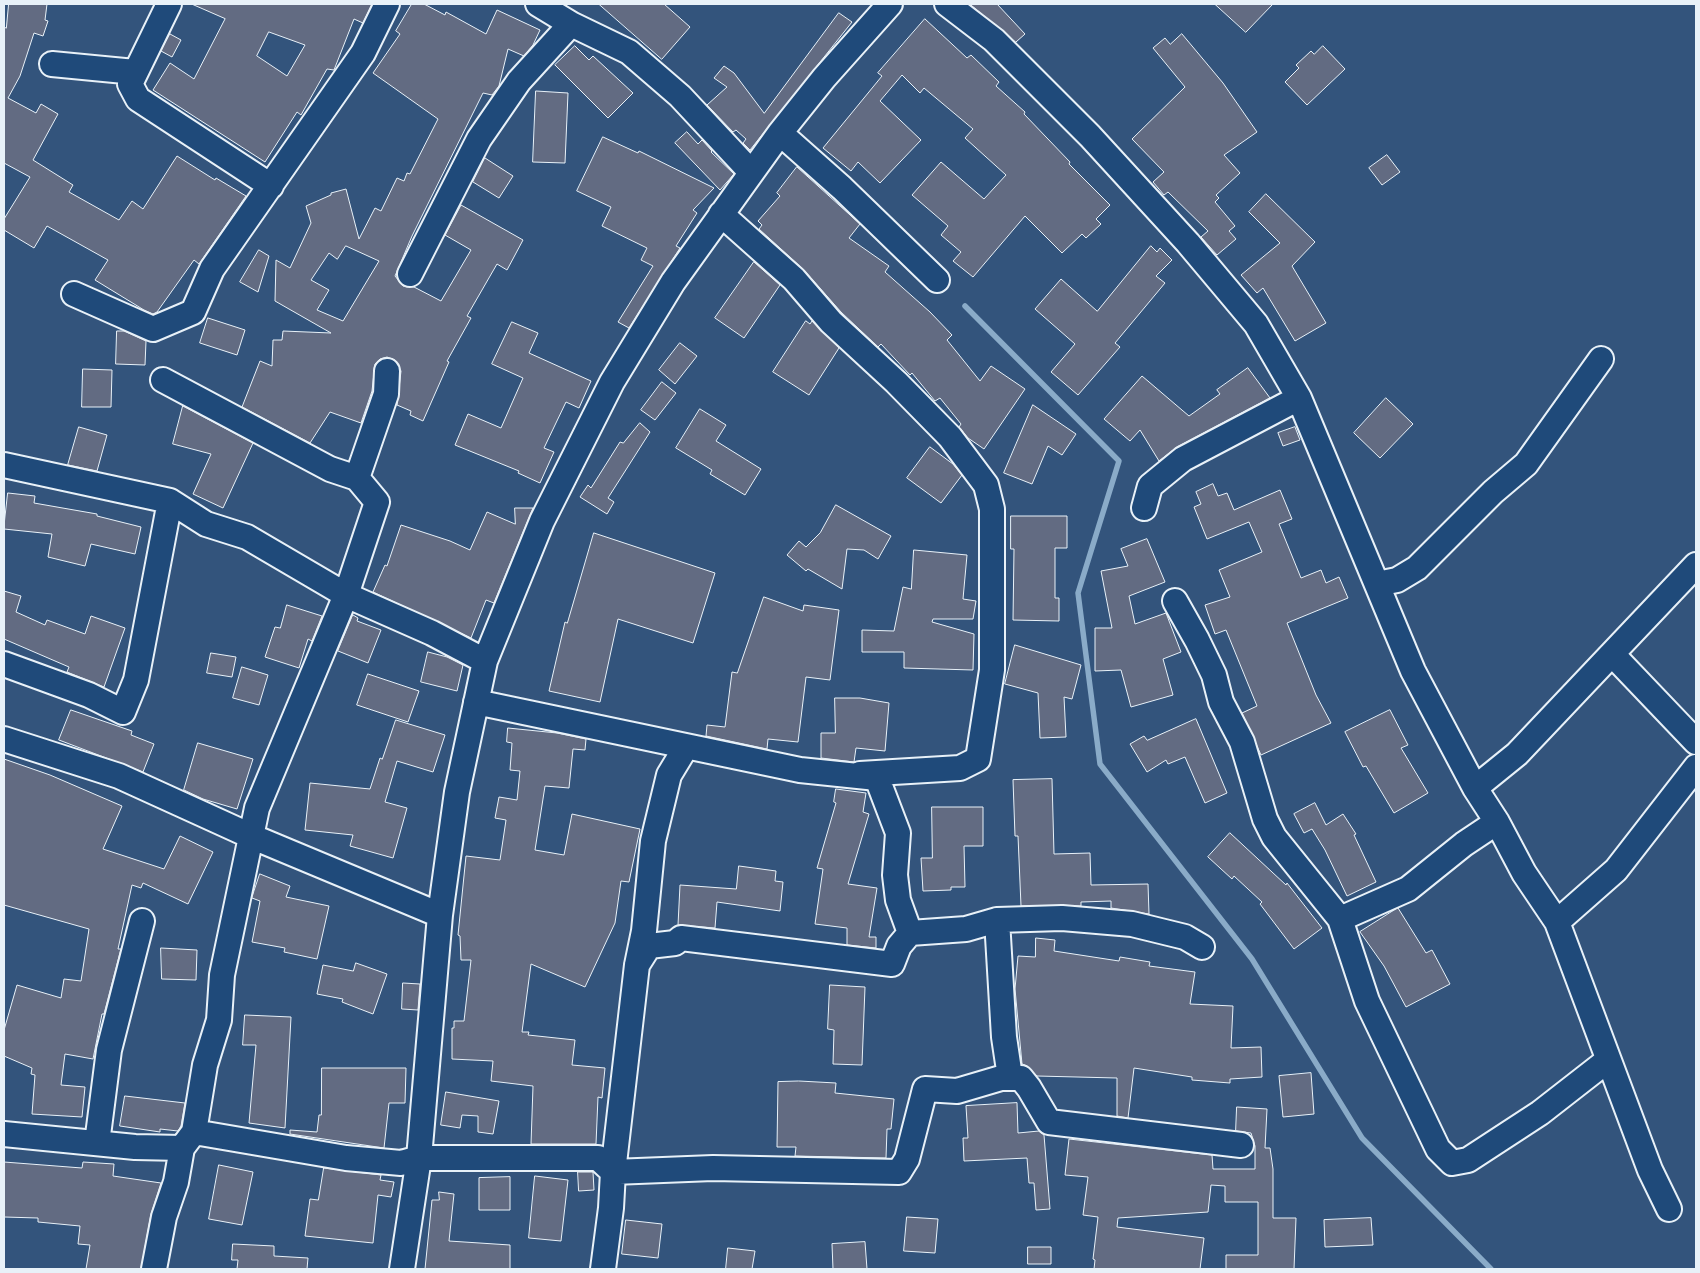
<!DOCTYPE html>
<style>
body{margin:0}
#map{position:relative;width:1700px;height:1273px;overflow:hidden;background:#33547c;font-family:Sriracha,sans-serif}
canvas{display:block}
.frame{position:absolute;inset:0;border:5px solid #e8f1f8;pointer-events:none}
</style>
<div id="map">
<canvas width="1700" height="1273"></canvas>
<div class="frame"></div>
</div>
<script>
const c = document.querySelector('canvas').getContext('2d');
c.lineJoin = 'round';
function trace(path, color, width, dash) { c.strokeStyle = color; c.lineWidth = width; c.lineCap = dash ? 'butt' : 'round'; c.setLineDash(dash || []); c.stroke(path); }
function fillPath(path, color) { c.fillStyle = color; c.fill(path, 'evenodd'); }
trace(new Path2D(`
 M965,306L1119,461L1078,593L1100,764L1252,959L1362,1138L1491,1269`), '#8aabc8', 5.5);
const building = new Path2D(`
 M9,4H47L45,20L48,21L43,36L34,33L20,76L8,98L36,113L41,104L58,114L33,160L73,185L69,192L119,220L132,201L143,209L177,156L215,180L216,178L246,196L199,264L194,260L157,312L153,314L144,310L95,280L108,260L47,226L34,248L4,230V219L30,177L4,163V27L6,28Z
 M192,4H372L363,23L354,19L334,70L327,69L301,115L297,112L265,162L153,90L170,63L194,79L225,19ZM269,32L305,45L287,76L257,56Z
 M412,4H424L445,15L446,12L486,34L497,10L540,30L533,45L524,56L508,49L499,86L492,95L483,93L412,236L395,276L403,286L414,287L441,301L471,250L445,235L461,205L523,240L507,270L497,264L467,316L471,318L447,361L449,362L423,421L410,415L411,411L397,405L401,371L395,360L387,357L380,359L375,364L372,391L361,423L330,412L310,443L242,407L260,361L272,366L273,340H282L283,331L331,333L275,301L276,260L290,268L311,223L306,206L331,195V193L346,189L359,239L375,208L381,211L397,178L404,181L407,173L410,174L438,119L373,73L400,34L396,31ZM346,246L379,261L343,321L317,310L329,290L311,280L329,253L337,259Z
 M599,4H664L690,27L662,59Z
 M970,4H997L1025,34L1016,42Z
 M1215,4H1273L1246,32Z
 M839,13L852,22L750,150L743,143L746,139L736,130L733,132L707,105L727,87L714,78L724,66L734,73L764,113Z
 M925,19L967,58L971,55L999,82L996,86L1025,112L1024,114L1070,162L1069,164L1110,205L1096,219L1101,224L1086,238L1082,234L1062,253L1025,216L973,277L953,261L961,252L941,235L948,226L912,195L941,162L984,199L1006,175L965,138L973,129L924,88L920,93L902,75L880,101L921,140L880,183L858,162L851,171L823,148L882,76L878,73Z
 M170,34L181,40L172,57L161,51Z
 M1182,34L1223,83L1257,132L1224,155L1240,173L1216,195L1219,198L1215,202L1235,226L1229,231L1236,239L1217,255L1201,237L1208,231L1168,192L1164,195L1153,182L1164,172L1132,139L1185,87L1153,48L1165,38L1170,44Z
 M575,46L589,60L593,56L633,93L608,118L555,65Z
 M1323,46L1345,69L1307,105L1285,82L1299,68L1296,65L1311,51L1314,54Z
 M536,91L568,93L565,163L533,162Z
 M687,132L698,144L702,140L712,151L711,152L734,174L720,190L675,143Z
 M603,137L638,153L639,151L714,188L693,210L697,213L676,246L680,248L629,328L618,322L653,266L641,260L647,248L602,226L611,207L577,191Z
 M1387,155L1400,172L1382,185L1369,168Z
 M485,158L513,176L499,198L473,182Z
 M797,167L860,224L849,238L889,266L885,272L930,312L952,335L947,340L980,381L991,366L1025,389L984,449L968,438L959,427L961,424L940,398L935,401L912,373L910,375L881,344L878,347L841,312L803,269L759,229L762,225L758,221L780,196L777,193Z
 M1266,194L1315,242L1292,266L1326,323L1295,341L1263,288L1257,293L1241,275L1280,243L1249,212Z
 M1151,246L1157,252L1160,248L1172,260L1156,276L1165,283L1115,343L1120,347L1078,395L1051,372L1075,344L1035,309L1061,279L1097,311Z
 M259,250L269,256L258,292L240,282Z
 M754,262L780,285L744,338L715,318Z
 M208,318L245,330L237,355L200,343Z
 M806,321L810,324L812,321L839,348L809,395L773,372Z
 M512,322L538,333L529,353L591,381L579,408L566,402L544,448L554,452L540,483L518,473L519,471L455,445L468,414L501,428L523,378L492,364Z
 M117,331H124L146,341L145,365L116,364Z
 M680,343L697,356L675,384L659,370Z
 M1248,368L1270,398L1177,447L1159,461L1140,430L1130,441L1104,419L1142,376L1189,416L1220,394L1217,390Z
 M83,369L112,370L111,407H82Z
 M662,382L676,393L655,420L641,410Z
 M1386,398L1413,424L1380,458L1354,433Z
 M1033,405L1076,434L1062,455L1048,446L1032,484L1004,473Z
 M183,406L253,443L223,508L193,494L211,454L173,444Z
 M700,409L726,425L716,441L761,469L745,495L710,474L712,470L676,448Z
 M640,423L650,432L608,498L614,502L607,514L580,497L588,485L591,488L620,442L623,443Z
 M79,427L107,435L97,471L68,465Z
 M1295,427L1300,440L1283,446L1278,433Z
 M930,447L953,464L962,475L941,503L907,478Z
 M1213,484L1218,496L1227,493L1234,510L1280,490L1292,519L1279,524L1301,578L1321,570L1326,583L1339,577L1348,598L1287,623L1316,695L1331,723L1261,755L1242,713L1257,706L1226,630L1215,634L1205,605L1230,597L1219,570L1262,552L1249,522L1207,539L1194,507L1201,504L1196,492Z
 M8,493L35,496L34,503L97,514V516L141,527L135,554L91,544L85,566L48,557L52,534L4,529Z
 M836,505L891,536L878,559L864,550L847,549L842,589L808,569L806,571L787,555L799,541L806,547L820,533Z
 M515,508H533L494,603L486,600L471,638L373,592L385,565L387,566L401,525L450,541L470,550L487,512L515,524Z
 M1011,516H1067V548H1055V598H1059V621L1013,620L1014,549H1011Z
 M594,533L715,573L693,643L618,619L600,702L549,691L565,622L567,623Z
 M1147,539L1165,582L1129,596L1135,624L1166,613L1181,652L1163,659L1173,695L1131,707L1121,670L1095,671V628H1112L1101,571L1128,566L1121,549Z
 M914,550L967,555L963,599L976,601L973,619H933L932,622L974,634L973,670L904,668V652H862V630L894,631L903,587L911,589Z
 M4,591L21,596L16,612L45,625L47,620L85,634L91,616L125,628L104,687L67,672L69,667L4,639Z
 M764,597L803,611L804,605L839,610L830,680L806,677L798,742L768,739L767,749L706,736L707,725L725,727L732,672L737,673Z
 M287,605L322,616L312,641L308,639L299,668L265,657L275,627L280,628Z
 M353,615L358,618L357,621L381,630L368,663L338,651Z
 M1015,645L1081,665L1072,699L1064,697L1066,737L1040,738L1038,693L1005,684Z
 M428,652L447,657L463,665L457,691L421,682Z
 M211,653L236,657L232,677L207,673Z
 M242,667L268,675L259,705L233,698Z
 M368,674L419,691L408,722L357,705Z
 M835,698H860L889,703L885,751L856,748L854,762L821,758V733H835Z
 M71,710L132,731L131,735L154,744L143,772L59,740Z
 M1390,710L1408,745L1401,748L1428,793L1394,813L1366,766L1363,767L1345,732Z
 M1196,719L1227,793L1205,803L1185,757L1168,764L1166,760L1147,772L1130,744L1144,736L1147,740Z
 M396,720L445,735L433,772L397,761L385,802L407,808L393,858L350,846L353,835L305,830L310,783L370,789L380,758L382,759Z
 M508,728L557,733L586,739L585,750L573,749L569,788L545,786L535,850L564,855L572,814L640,829L629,882L621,881L615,923L585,987L531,964L522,1032H529L528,1035L575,1040L572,1065L605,1068L602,1098L598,1097L596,1144H531L533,1086L491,1081L493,1061L452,1059V1028H454V1021H464L471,960H461L460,936L458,935L466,856L500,860L506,820L495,818L499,797L517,800L520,771L510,770L512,743L507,742Z
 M198,743L253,759L237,809L203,799L184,790Z
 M4,759L50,775L122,806L103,849L164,869L180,836L213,852L188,904L143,883L141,888L132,885L118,949H121L104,1014H102L93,1059L65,1054L61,1085L85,1087L82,1117L32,1114L35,1075L31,1074L32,1068L4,1056V1030L17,985L61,998L64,979L81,981L89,929L4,905Z
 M1052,779L1054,854L1090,853L1091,885L1148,884L1149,914L1111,908V901L1081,902V906H1021L1018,836H1015L1013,780Z
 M836,789L866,793L863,812L869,814L848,884L877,888L869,937H876V948L847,945V928L815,924L823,869L817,868L836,803L834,802Z
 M1315,803L1326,825L1343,814L1356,834L1354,835L1376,882L1347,896L1325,850L1312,829L1304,833L1294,814Z
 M932,807H983V846H964L965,887H951V890L923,891L921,858H932Z
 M1230,833L1286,885L1287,883L1322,928L1294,949L1260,904L1262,902L1234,876L1232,879L1208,857Z
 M739,866L776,871L775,881L783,882L780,911L717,902L715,928L678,925L680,885L736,889Z
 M260,874L290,886L286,897L329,906L317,959L284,952L285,948L252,942L260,901L252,898Z
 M1398,908L1426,953L1432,950L1450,984L1406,1007L1384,966L1360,932Z
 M1036,938L1055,940L1054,951L1119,961L1120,957L1150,962L1149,966L1195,972L1190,1004L1233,1006L1231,1048L1261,1047L1262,1077L1230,1079V1083L1192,1080V1077L1134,1068L1128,1118L1117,1116V1078L1037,1076L1027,1066L1022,1064L1015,989L1018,956L1035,957Z
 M161,948L197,950L196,980L162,979Z
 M356,963L387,974L373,1014L342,1002L343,999L317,994L323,965L353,971Z
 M403,983L420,984L418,1010L402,1009Z
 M830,985L865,987L862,1065L833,1064L834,1030L828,1029Z
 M245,1015L291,1017L285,1128L249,1123L256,1045H243Z
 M322,1068H406L405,1103H389L384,1148L290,1134V1130L317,1132L319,1115H321Z
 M1311,1073L1314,1114L1283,1117L1279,1076Z
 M799,1081L836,1083L835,1093L894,1099L891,1129H887L886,1158L795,1156L796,1147H777L778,1082Z
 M446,1092L499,1101L493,1134L478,1132V1116L462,1115L460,1128L441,1125Z
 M125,1096L185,1103L181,1126L178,1131L160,1129V1132L120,1126Z
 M1017,1103L1018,1133L1039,1131L1044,1135L1050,1209L1036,1210L1034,1183H1029L1027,1158L964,1161L963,1138H968L966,1106Z
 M1237,1107L1267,1109L1265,1148H1270L1273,1169V1218H1296L1294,1269H1226V1255H1258V1202H1225V1186L1211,1185L1208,1212L1118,1218L1117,1227L1204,1238L1200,1269H1094L1095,1260L1093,1259L1098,1217L1083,1215L1088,1177L1065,1175L1069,1139L1212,1155L1213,1169H1255V1146L1251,1133L1236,1131Z
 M4,1162L82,1168L83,1162L114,1164L113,1176L161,1183L151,1214L141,1269H86L90,1245L78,1244L80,1226L38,1222V1218L4,1217Z
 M219,1165L253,1172L242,1225L209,1219Z
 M324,1168L381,1175L380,1180L394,1182L391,1197L378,1195L373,1243L305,1236L310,1199L318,1200Z
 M578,1172H593L594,1190L579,1191Z
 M535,1176L568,1180L561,1241L529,1238Z
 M510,1177V1210H479V1178Z
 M439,1192L454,1194L449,1241L510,1245V1269H425L432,1200H439Z
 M907,1217L938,1219L935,1253L904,1251Z
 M1371,1218L1373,1245L1325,1247L1324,1220Z
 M626,1220L662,1224L658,1258L622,1254Z
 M865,1242L867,1269H833L832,1244Z
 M233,1244L274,1246V1256L308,1258L307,1269H237L238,1260H232Z
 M1028,1247H1051V1264H1028Z
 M728,1248L755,1251L752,1269H726Z`);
fillPath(building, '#626b82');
trace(building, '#e8f1f8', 1);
const minor = new Path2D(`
 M169,4L130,84L138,99L271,186
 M538,4L571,24L629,52L680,96L751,172
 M947,4L994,40L1090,136L1188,243L1256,324L1299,398L1413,671L1475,788L1497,822L1524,873L1557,922L1650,1170L1669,1209
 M52,64L135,72
 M780,133L842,188L937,280
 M721,214L794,279L831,322L896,382L950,437L986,485L992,509V670L978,759L960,768L860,774
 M410,274L479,139L519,81L571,24
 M74,294L153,329L193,312L212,269L363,53L387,4
 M163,380L330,469L357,478L377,502L346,595L257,808L222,975L219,1020L205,1065L194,1132
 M4,465L170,501L206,524L247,537L346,595L432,633L485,661
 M357,478L386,394L387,371
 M1144,508L1150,486L1183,459L1299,398
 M1377,584L1397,580L1417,568L1493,492L1526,464L1601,359
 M1175,601L1197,640L1214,675L1221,702L1242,742L1265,819L1274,837L1340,919L1367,1001L1438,1149L1452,1163L1468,1160L1540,1113L1608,1060
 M1612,654L1696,742
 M4,664L89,695L123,712L136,680L170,501
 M476,702L800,770L877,778L898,833L895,875L898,900L910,933L966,929L997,920L1062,918L1132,924L1185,937L1202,947
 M4,739L119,776L253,837L440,915
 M1475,788L1517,754L1696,565
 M1340,919L1408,889L1464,844L1497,822
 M997,920L1004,1037L1010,1077
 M1557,922L1616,870L1696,767
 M637,965L649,946L675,943L681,938L892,964L899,946L910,933
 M4,1134L135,1147L182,1148
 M97,1143L109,1050L142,921
 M154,1269L164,1217L176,1182L182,1148L194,1132L346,1158L401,1163L419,1158H598L613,1172L713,1168L899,1172L907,1159L925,1089L957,1091L1001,1078H1021L1029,1088L1049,1122L1241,1145
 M402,1269L419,1158L440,915L457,792L485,661L542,521L612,382L673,282L780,133L824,78L890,4
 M603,1269L611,1208L613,1172L637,965L644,931L653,841L669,775L686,747`);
trace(minor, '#e8f1f8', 28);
trace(minor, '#1f4a7a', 24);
</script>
